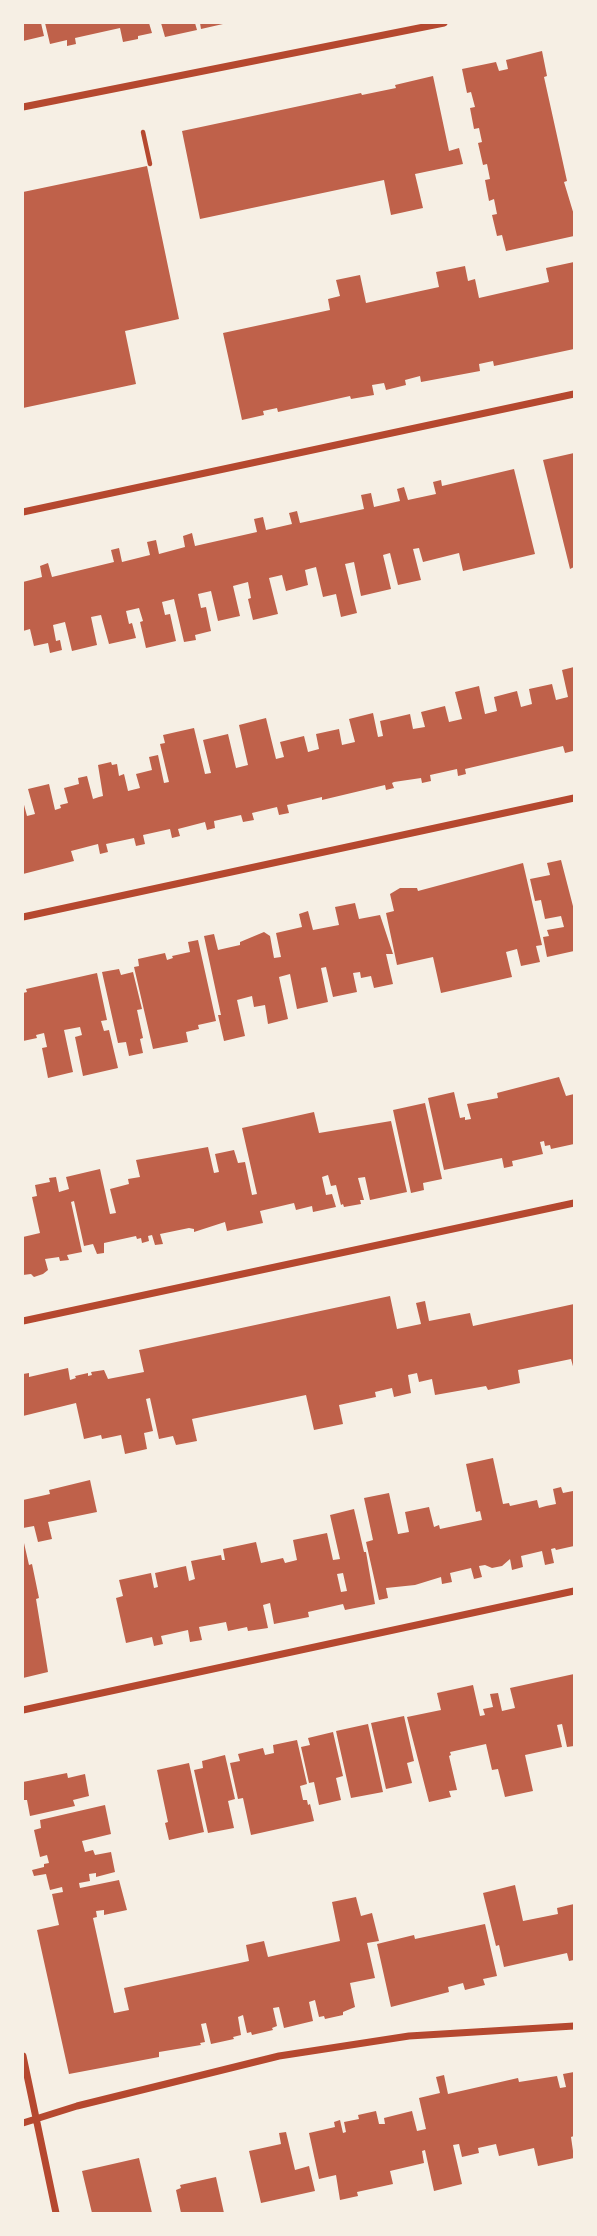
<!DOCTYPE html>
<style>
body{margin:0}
#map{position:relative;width:597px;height:2236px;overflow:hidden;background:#f6efe4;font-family:"Archivo Narrow",sans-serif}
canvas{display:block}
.frame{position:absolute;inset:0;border:24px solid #f6efe4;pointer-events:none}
</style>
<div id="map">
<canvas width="597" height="2236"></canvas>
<div class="frame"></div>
</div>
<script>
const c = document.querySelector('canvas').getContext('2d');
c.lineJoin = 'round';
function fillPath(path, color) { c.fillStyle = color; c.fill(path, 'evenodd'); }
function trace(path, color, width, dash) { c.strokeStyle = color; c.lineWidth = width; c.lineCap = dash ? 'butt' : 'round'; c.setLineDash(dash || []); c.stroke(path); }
fillPath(new Path2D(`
 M23,23H41L44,36L23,41Z
 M45,23H149L152,33L138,36V39L123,42L120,28L75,38L76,44L67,46V40L50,44Z
 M161,23H195L197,30L165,37Z
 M200,23H223V24L201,29Z
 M542,51L547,76L544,77L567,181L564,182L574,215V236L506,251L502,235L497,236L492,215L497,214L494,199L489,201L485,180L490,179L487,164L483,165L478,143L482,142L479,128L474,129L470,108L475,107L471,92L467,93L462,69L496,62L499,71L508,69L506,60Z
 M433,76L449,151L459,148L463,164L415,174L423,208L391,215L384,180L200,219L182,131L361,93L362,95L396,88L395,85Z
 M147,166L179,319L125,331L136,384L23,408V192Z
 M574,262V349L494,366L493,361L479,364L480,371L421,382L420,376L405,380L406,385L386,390L384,383L372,385L374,395L351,399L350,396L278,412L277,408L263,411L264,415L242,420L223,333L330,310L328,299L340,296L336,280L360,275L366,303L439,287L436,272L465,266L468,281L475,279L479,298L549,282L546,268Z
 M574,453V567L570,569L543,460Z
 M514,469L535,554L463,571L459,553L423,562L419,548L413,549L421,580L398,585L390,553L383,555L391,589L361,596L354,562L345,564L357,613L341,617L336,594L323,597L316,567L305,570L308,585L286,591L282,575L269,578L278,614L253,620L248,599L251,598L248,582L233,586L240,616L218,621L211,591L198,594L201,608L206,607L211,631L195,635L196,640L184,642L174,599L162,602L165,615L170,614L176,641L146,648L140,622L143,621L139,608L126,611L129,624L132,623L136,638L109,644L101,615L91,617L97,645L72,651L65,622L53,625L56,641L60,640L62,650L50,653L48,643L34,646L30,629L23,631V582L42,577L40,566L48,563L52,577L114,562L111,550L119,548L122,562L150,555L147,542L156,540L159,554L185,547L183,536L192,533L195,546L257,532L254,519L263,517L266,530L292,524L289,513L297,511L300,523L364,509L361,495L371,493L374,507L400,501L397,489L404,487L408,500L436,494L433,482L441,480L442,486Z
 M574,667L573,751L565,753L563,746L465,769L466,774L458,776L457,769L430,775L431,781L422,783L421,778L394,782L392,783L394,788L386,790L385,785L322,800V797L287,805L289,813L279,815L277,807L252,813L254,820L243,822L241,815L214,821L215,828L207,830L205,822L178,829L180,836L172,838L170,829L143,835L145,844L136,846L134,838L106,844L108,852L100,854L98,844L71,851L74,861L23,874V801L27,816L35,814L28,789L49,784L55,810L61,808L60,805L68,803L64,788L79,784L78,778L87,776L93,799L99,797L103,796L98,765L111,762L112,765L117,764L119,776L124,774L128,791L140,788L136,774L152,770L149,757L158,755L164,783L169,782L160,744L165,743L163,735L194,728L205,774L211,773L203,740L228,734L236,768L248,765L239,725L266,718L276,759L284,757L280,742L304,736L308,752L319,749L316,734L339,729L342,745L355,742L349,719L373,713L378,737L383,736L380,721L410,714L413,729L425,727L421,712L445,706L449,722L462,719L455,692L479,686L485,714L497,711L494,697L517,691L521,707L532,704L529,689L552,684L556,700L568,697L562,670Z
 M561,860L574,910V951L547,957L543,937L549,936L547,930L564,927L561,916L545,919L541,900L535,901L530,879L550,875L547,863Z
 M523,863L542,945L536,946L540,962L521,966L517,949L506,952L512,977L441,993L433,957L397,965L386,913L394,911L390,894L400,888H417L418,891Z
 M355,903L359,919L380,915L393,954H386L393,984L374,988L371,976L361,978L360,972L353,973L357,992L333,997L326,967L321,968L328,1002L297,1009L290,974L279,977L288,1019L268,1024L265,1005L254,1007L252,996L237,1000L245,1036L224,1041L218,1015H221L204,936L214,934L218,950L240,945V942L264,932L270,936L274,958L281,957L276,933L302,927L299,914L308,911L313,930L339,925L335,907Z
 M198,940L216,1021L198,1025L199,1029L186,1032L188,1042L153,1049L134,967L139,966L138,959L165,953L167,960L173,958L172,956L190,952L188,942Z
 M119,969L121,975L133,972L142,1009L137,1010L143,1038L140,1039L143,1053L129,1056L126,1042L118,1043L102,972Z
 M97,973L107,1020L101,1021L104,1031L109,1030L118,1068L83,1076L75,1037L82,1035L80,1027L64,1030L73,1072L48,1078L42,1048L47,1047L44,1033L36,1035L37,1038L23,1041V993L27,992L26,989Z
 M559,1077L566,1096L574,1094V1144L551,1149L550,1145L545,1146L544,1141L540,1142L543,1154L512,1161L513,1166L504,1168L502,1158L444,1170L428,1098L454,1092L460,1118L465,1117V1120L471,1119L467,1104L498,1098L497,1093Z
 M425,1103L442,1179L423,1183L424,1190L411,1193L393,1110Z
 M314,1112L319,1133L391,1121L407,1192L370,1200L365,1177L358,1178L364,1200H360L361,1204L344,1207L343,1204L341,1205L336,1185L331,1186L328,1175L322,1177L326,1195L332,1194L336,1207L313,1212L312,1206L296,1210L294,1203L260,1211L263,1223L227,1231L225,1222L194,1232V1229L189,1228L160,1234L163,1244L155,1245L152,1235L148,1236L149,1241L142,1243L141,1238L137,1239L136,1236L104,1243V1253L97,1254L93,1244L84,1246L74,1201L71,1202L82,1252L67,1255L69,1260L60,1261L59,1257L45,1259L48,1270L43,1274L34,1277L31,1274L23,1275V1237L40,1233L32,1197L37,1196L35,1185L50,1182L49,1178L56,1177L59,1192L69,1189L66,1177L100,1169L110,1214L116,1213L110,1189L129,1184L128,1179L140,1177L136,1160L208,1147L214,1173L219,1172L215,1154L234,1150L238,1163L245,1162L252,1195L257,1194L242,1128Z
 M390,1296L397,1329L421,1324L416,1303L425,1301L429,1321L470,1313L473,1326L574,1304V1370L571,1359L518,1370L520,1383L488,1390L486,1386L435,1395L432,1379L419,1382L417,1373L408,1375L411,1393L394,1397L392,1388L375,1392L376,1397L339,1405L343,1424L314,1430L306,1395L192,1419L197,1441L176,1445L173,1436L159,1439L150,1398L146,1399L153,1431L144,1433L147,1449L125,1454L121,1435L102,1439L101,1435L84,1439L76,1403L23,1416V1374L29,1373V1377L68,1368L70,1380L76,1378L75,1376L88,1373V1376L92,1375L91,1372L104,1370L108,1379L144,1372L139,1350Z
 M493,1458L503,1504L509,1503L510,1506L537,1500L539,1508L546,1506L556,1504L553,1489L561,1487L563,1493L573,1491L574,1546L556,1550L555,1548L551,1549L554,1563L545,1565L542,1551L521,1556L523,1567L512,1570L510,1559L502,1566L492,1568L485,1565L479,1566L482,1577L474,1579L471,1568L450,1573L452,1582L442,1584L441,1577L415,1585L386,1588L388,1598L379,1600L366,1542L373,1540L364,1498L389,1493L398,1534L409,1532L405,1512L429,1507L434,1527L439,1525L440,1529L482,1520L480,1511L476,1512L466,1464Z
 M90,1480L97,1512L48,1522L52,1539L38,1542L34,1526L23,1528V1500L50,1494L49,1490Z
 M354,1509L364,1552H366L375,1604L345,1610L343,1604L308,1612L309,1617L274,1624L270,1603L263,1605L268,1628L248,1631L247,1627L228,1631L226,1622L199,1627L202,1640L190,1642L188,1630L161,1636L163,1644L154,1646L152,1637L126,1643L116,1598L123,1596L119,1580L151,1573L154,1588L158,1587L155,1573L186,1566L189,1581L195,1579L191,1561L221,1555L222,1560H225L223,1549L256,1542L261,1563L283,1558L285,1563L297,1560L293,1540L327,1533L333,1560L340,1559L330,1515ZM343,1573L347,1591L341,1592L337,1574Z
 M24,1543L29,1565L32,1564L39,1598L36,1599L48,1672L23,1678Z
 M574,1674V1746L567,1747L562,1724L557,1725L562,1747L525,1755L533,1791L505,1797L498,1769L492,1770L486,1744L450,1752L451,1755L449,1756L457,1790L449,1791L451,1797L429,1802L407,1717L441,1710L437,1693L473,1685L480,1716L485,1715L483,1709L493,1707L490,1694L498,1693L502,1711L515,1708L510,1688Z
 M404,1716L414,1761L407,1763L412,1783L386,1789L371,1723Z
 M368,1724L383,1792L351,1798L336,1731Z
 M333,1732L343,1776L336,1778L341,1800L319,1805L314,1782L309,1783L301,1747L310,1745L308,1738Z
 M297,1740L307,1784L300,1786L303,1800H307L308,1805L310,1804L314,1821L251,1835L243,1798L238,1799L230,1763L240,1761L238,1754L263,1748L265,1755L274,1753L273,1745Z
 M225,1755L235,1799L228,1801L234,1828L208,1833L194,1770L203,1768L202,1761Z
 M189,1763L204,1832L169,1840L165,1823L168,1822L157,1770Z
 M67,1773L68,1778L85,1774L89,1796L73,1800L75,1806L30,1816L27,1800H23V1782Z
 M105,1805L111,1834L82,1841L85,1852L93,1850L95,1855L111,1852L115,1872L96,1877V1873L89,1874L90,1881L79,1883L80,1888L119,1880L127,1910L104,1915V1910L96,1911L97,1917L93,1918L114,2013L129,2010L124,1988L249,1961L246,1945L264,1941L268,1957L340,1941L332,1902L356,1897L361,1916L372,1913L379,1941L367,1943L375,1978L350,1983L355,2007L343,2012V2015L325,2019L324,2016L319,2017L315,2000L309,2002L313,2021L284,2028L279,2007L273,2008L277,2026L272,2028L273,2030L252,2035L251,2032L247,2033L243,2015L238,2017L241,2035L233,2037L234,2039L211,2044L206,2023L201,2024L205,2042L200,2043L201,2045L159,2052V2057L69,2074L37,1930L59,1925L52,1894L63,1892L62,1887L50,1890L46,1874L34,1876L32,1870L44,1867V1864L49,1863L47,1855L40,1857L34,1830L41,1828L40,1820Z
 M515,1885L523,1921L558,1914L557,1908L574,1904V1960L569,1961L567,1953L504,1967L499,1945L496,1946L483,1893Z
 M485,1924L497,1976L483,1979L485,1985L465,1990L463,1983L448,1987L449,1992L391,2007L377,1944L414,1935L415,1939Z
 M574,2072V2136L571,2137L574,2158L538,2166L534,2148L499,2156L496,2144L478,2148L479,2153L462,2157L459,2144L453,2145L462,2184L434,2191L425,2150L422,2151L424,2163L390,2171L393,2184L357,2192L358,2196L340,2200L336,2175L319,2179L309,2133L335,2127L334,2122L340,2120L343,2133L346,2132L344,2122L359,2119L358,2115L376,2111L379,2124H385L384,2118L412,2111L417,2131L426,2129L419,2098L440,2093L436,2077L444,2075L448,2094L518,2078L519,2082L557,2076L560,2088L566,2087L563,2074Z
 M286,2132L295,2170L309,2166L315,2191L261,2203L249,2151L281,2144L279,2133Z
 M139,2158L152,2213H92L82,2171Z
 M216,2177L224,2213H181L176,2190L181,2188L180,2185Z`), '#bf614a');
trace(new Path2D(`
 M143,132L150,164`), '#b5482f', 4.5);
trace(new Path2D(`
 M23,107L444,23
 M23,512L574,394
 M23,917L574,798
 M23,1321L574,1203
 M23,1710L574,1591
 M23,2056L56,2213
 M23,2123L77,2106L279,2056L409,2036L574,2026`), '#b5482f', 7);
</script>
